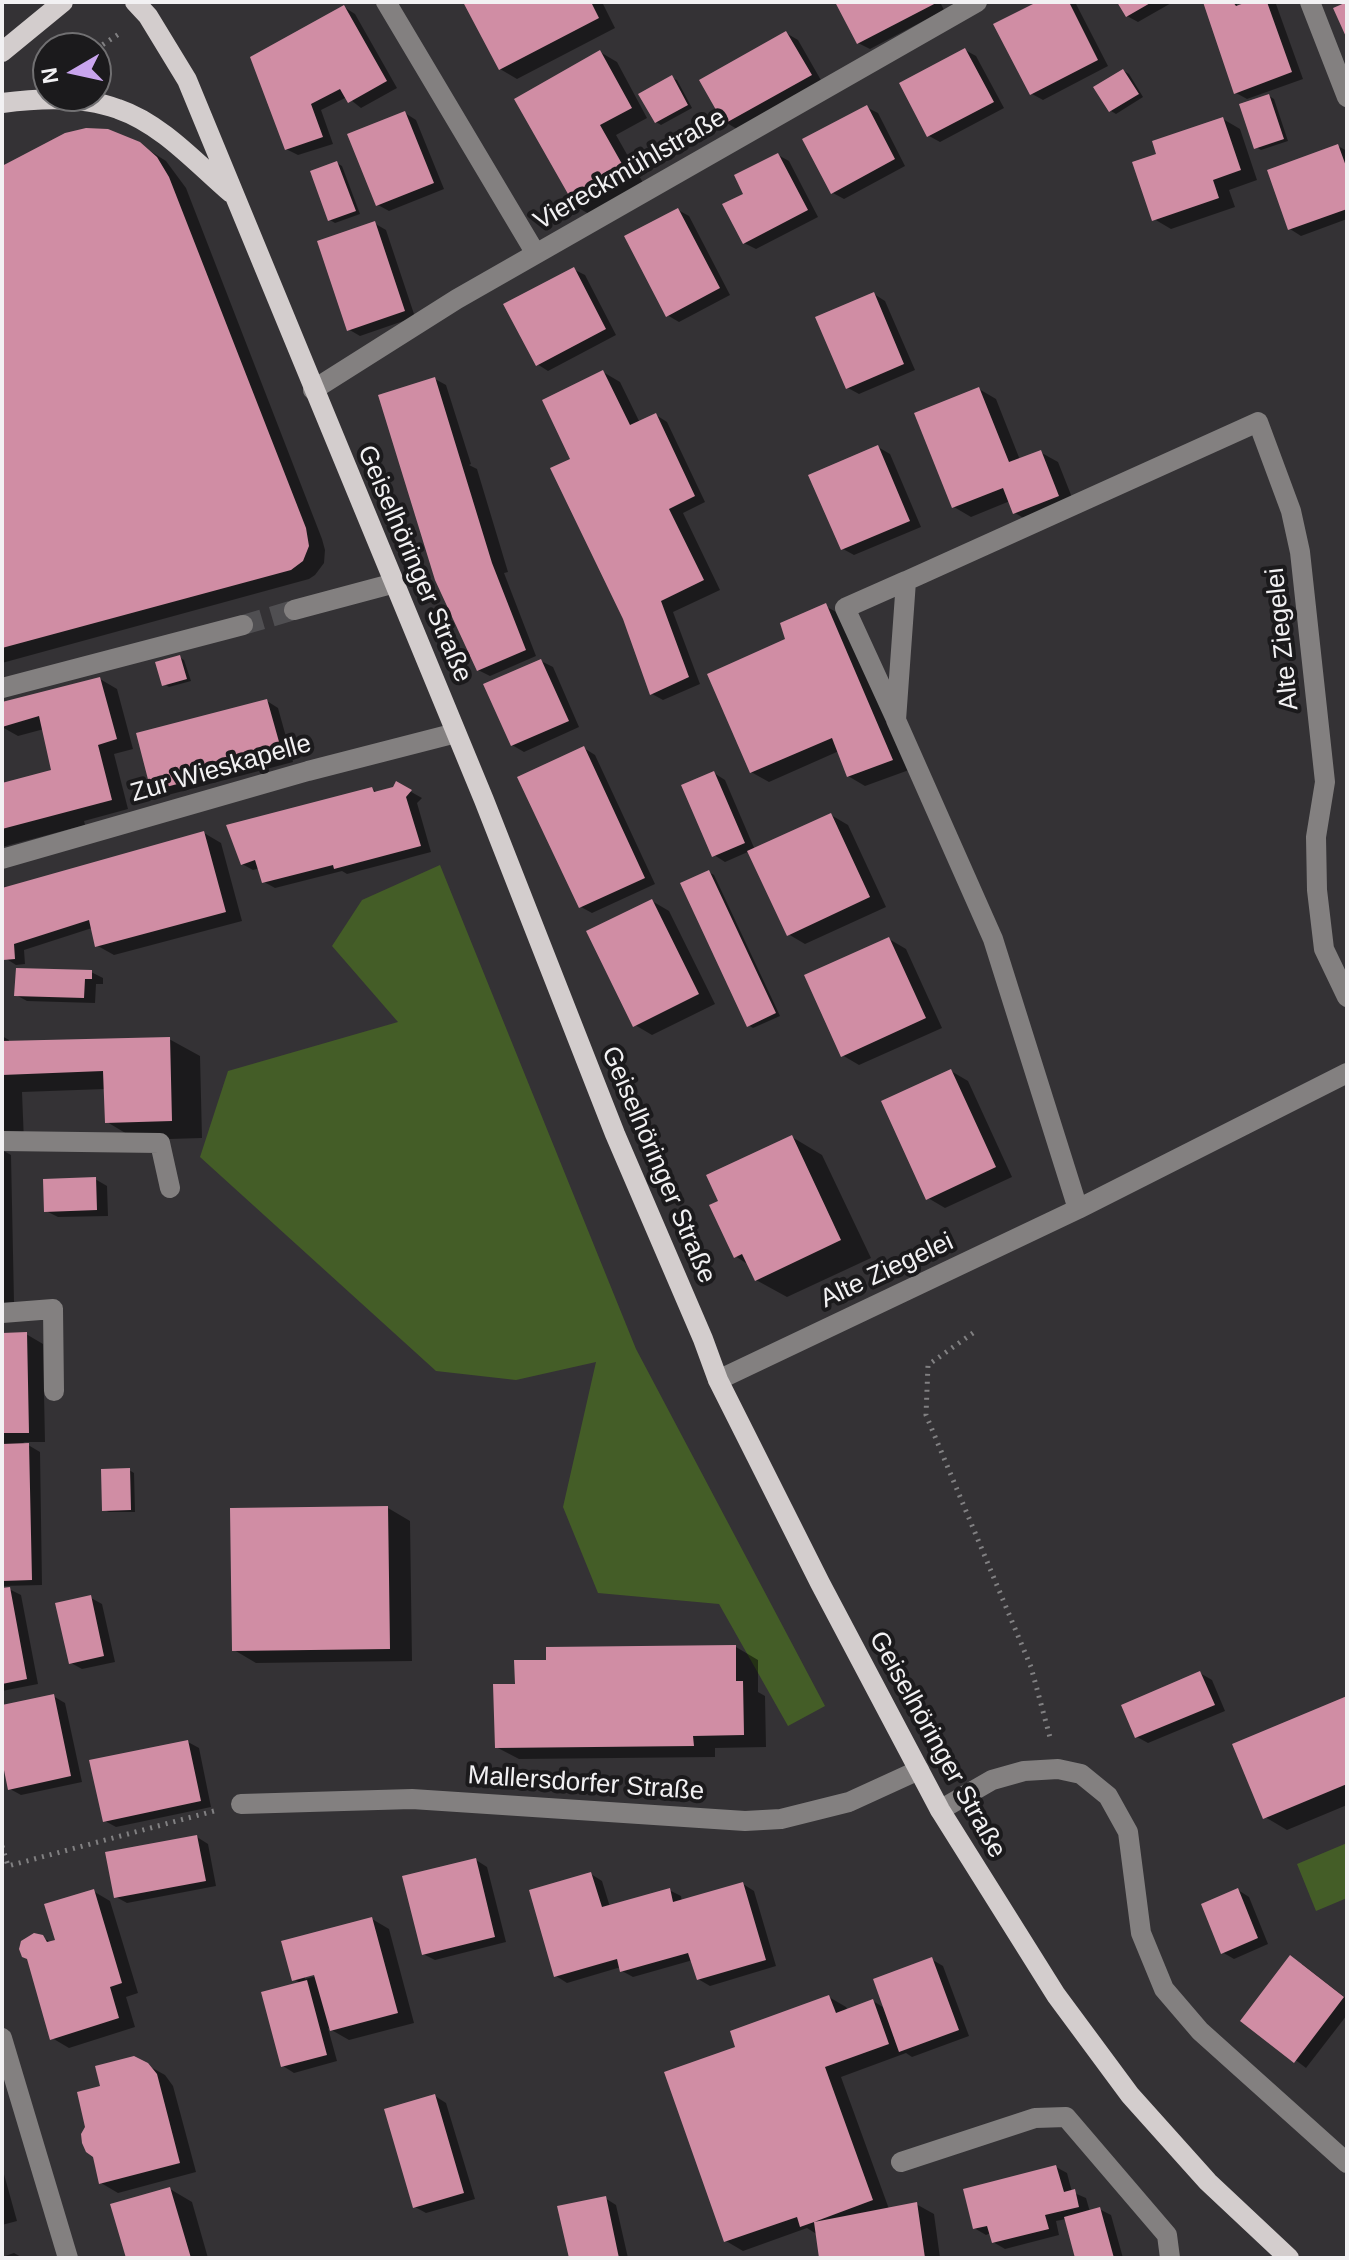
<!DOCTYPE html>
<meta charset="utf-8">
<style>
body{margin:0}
#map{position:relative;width:1349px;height:2260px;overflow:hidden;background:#343235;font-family:Helvetica,sans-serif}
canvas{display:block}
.frame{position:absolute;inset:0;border:4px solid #f2f1f3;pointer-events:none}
.north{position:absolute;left:32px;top:32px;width:80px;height:80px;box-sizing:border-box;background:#1b1a1c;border:2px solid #717072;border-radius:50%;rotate:261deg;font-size:22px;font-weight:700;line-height:32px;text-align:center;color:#f2f1f3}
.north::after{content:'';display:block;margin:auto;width:28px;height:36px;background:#c9a5ee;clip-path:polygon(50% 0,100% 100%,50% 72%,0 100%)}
</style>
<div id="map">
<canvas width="1349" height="2260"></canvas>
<div class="frame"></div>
<div class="north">N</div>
</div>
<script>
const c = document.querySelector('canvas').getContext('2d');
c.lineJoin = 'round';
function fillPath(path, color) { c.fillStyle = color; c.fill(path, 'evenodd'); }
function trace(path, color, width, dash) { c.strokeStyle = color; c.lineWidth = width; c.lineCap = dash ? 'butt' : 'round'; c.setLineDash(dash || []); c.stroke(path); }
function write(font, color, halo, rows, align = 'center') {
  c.font = font + ' Helvetica,sans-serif'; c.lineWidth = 8; c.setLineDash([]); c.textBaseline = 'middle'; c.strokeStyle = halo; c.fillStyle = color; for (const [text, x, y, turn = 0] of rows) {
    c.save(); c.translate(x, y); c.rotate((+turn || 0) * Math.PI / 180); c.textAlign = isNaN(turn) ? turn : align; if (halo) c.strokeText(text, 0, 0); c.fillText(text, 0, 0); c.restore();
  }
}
fillPath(new Path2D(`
 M440,865L636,1349L825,1706L788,1726L719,1604L598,1593L563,1507L596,1362L516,1380L436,1371L200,1157L228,1071L398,1022L332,946L362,900Z
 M1347,1843V1898L1316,1911L1297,1864Z`), '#445d27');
fillPath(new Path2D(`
 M465,2H602L615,28L517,79L500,69Z
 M837,2H940L944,10L870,49L858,43Z
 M1041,2H1075L1108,66L1043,100L1032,94Z
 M1119,2H1173L1138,22L1127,16Z
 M1205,2H1236L1238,7L1253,2L1276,4L1303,79L1247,99L1236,93Z
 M344,7L355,14L397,88L361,108L347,97L321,110L333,144L298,155L286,149Z
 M786,33L798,40L822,82L737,129L725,122Z
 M965,50L976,56L1004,108L940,142L929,136Z
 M600,52L617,62L647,118L616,135L646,188L594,217L577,207Z
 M1124,71L1129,74L1143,97L1116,114L1111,111Z
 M672,78L677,80L692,108L661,125L656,122Z
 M1269,96L1274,99L1288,141L1261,150L1256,147Z
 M866,107L878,113L905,166L844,199L833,193Z
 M405,113L416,120L444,189L389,211L378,205Z
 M1223,119L1240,129L1257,180L1229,190L1235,207L1171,229L1154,219L1158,155Z
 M1338,146L1347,151V219L1301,236L1290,229Z
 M147,149L166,161L186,188L322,539L325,550L324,563L315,575L309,579L2,663V170Z
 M778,155L789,161L818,217L756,249L744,243L746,195Z
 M337,163L342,166L360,214L335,223L330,220Z
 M678,210L689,216L730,295L679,322L667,315Z
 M374,223L386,230L415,317L360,336L348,329Z
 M573,269L585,275L616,335L548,371L537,364Z
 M874,294L885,301L915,370L859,394L848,388Z
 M603,372L620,382L640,423L656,415L667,422L705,502L683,513L720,590L673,612L700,684L663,700L652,694Z
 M435,379L446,385L471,464L469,465L477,469L508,572L504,573L536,656L490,676L478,670Z
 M979,389L996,399L1020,460L1040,452L1058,462L1075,505L1032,523L1015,513L1010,501L971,517L954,507Z
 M878,447L890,454L921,527L854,555L843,549Z
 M825,606L842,615L909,770L865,786L848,776L839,751L769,782L751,772L787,640Z
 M179,657L184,660L191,681L169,687L164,684Z
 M541,661L553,667L579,727L524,752L512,745Z
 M100,679L117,689L133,749L114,754L128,809L84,821L85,825L2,847V785L55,771L44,729L18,736L2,727V704Z
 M267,701L278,708L293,762L164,796L152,789Z
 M584,748L595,755L655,884L592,913L581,907Z
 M714,773L725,780L755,850L831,815L848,825L886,907L805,944L788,934L750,851L725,862L714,855Z
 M397,784L422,798L417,803L431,852L347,874L342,871L275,888L264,882L260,868L253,870L242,864L372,789L379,793L395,789Z
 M204,833L221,843L242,921L114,955L96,945L92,928L24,950L25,964L16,965L2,956V890Z
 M709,872L714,875L780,1016L753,1028L748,1025Z
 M652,901L669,911L715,1004L652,1035L635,1025Z
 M889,939L906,949L942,1028L859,1065L842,1055Z
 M91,972L103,978V984H96L95,1003L27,1001L16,995Z
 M2,1036L9,1040V1044L169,1039L200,1056L202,1138L137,1140L107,1122L105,1089L22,1092L24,1142H2Z
 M951,1071L968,1081L1012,1177L945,1208L928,1198Z
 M792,1137L822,1155L871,1258L787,1297L756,1280L749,1265L735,1256L721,1202Z
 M2,1150L11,1155L14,1302L2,1303Z
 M95,1179L107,1186L108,1216L58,1217L46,1211Z
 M26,1334L43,1344L45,1442H23L40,1452L42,1585L2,1586V1335Z
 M129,1470L134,1473L135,1512H109L104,1510Z
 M388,1508L410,1521L412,1661L256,1663L234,1650Z
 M9,1589L21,1595L38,1684L2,1691V1590Z
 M91,1598L102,1604L115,1662L82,1669L71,1663Z
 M736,1647L758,1660V1692L765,1696L766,1747L715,1748V1757L519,1759L496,1747L517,1686L548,1662Z
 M1200,1673L1212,1680L1225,1711L1148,1743L1137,1737Z
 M53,1696L65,1703L82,1782L21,1795L10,1789L2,1751V1708Z
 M1347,1698V1805L1287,1830L1265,1817Z
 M188,1742L199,1748L211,1807L116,1827L105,1821Z
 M197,1837L208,1844L216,1886L127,1903L116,1897Z
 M476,1860L487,1867L506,1942L435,1960L423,1954Z
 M591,1874L602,1881L610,1907L669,1890L681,1896L682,1902L743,1884L754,1891L776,1966L710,1986L698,1979L693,1960L633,1977L622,1971L621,1967L567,1983L556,1976Z
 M1238,1890L1249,1897L1268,1944L1234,1959L1222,1952Z
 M93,1891L110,1901L138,1993L126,1997L135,2027L69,2048L52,2038L42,1937L52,1943L58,1941Z
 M372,1919L389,1929L414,2023L349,2040L328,2028L337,2061L294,2073L283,2066L301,1984L294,1979ZM324,1974L305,1979V1975Z
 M931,1959L943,1966L969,2036L912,2057L906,2053L841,2077L889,2209L916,2204L934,2214L940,2258H821L818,2235L807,2228L743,2251L726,2241L738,2048L829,1997L846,2007L848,2011L873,2001L886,2009Z
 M1302,1964L1347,1999V2015L1306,2068L1243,2020Z
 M147,2065L165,2075L173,2086L196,2172L118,2193L101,2183L87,2127L102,2087Z
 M435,2096L446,2103L475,2199L426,2213L415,2207Z
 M2,2167L17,2221L2,2225Z
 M1056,2167L1067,2173L1072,2192L1086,2198L1090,2212L1099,2209L1111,2215L1123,2258H1077L1066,2219L1056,2221L1059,2235L1005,2249L993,2242L991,2233L986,2235L974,2228Z
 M170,2189L192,2202L208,2258H128Z
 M605,2198L616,2205L628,2258H571Z
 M14,2253L23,2258H2V2257Z`), '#0007');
fillPath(new Path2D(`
 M463,2H591L599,18L499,70Z
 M835,2H938L857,44Z
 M1037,2H1069L1098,60L1030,95L993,24Z
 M1117,2H1152L1126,17Z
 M1203,2H1233L1236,6L1247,2H1267L1292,72L1234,94Z
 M1347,2V39L1333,8Z
 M344,5L387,81L348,103L340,89L311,104L323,137L285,150L250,57Z
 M786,31L812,75L724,124L699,80Z
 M965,48L994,102L927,137L899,83Z
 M600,50L632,108L600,125L630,178L576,208L514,99Z
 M1123,69L1139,94L1109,112L1093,87Z
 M672,75L688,105L655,123L638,94Z
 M1269,94L1284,139L1254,149L1239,104Z
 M867,105L895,159L831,194L802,139Z
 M405,111L434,183L376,206L347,134Z
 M1223,117L1241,170L1213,180L1219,198L1152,221L1132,162L1156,154L1152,141Z
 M86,128L108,129L140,142L157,157L169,177L306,528L309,546L303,561L291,570L2,648V166L65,133Z
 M1338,144L1347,169V209L1288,230L1267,170Z
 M778,153L808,210L743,244L722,204L743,194L734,175Z
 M337,161L356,211L328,221L310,171Z
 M678,208L720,288L666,317L624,236Z
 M375,221L405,311L347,331L317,241Z
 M574,267L606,329L536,366L503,304Z
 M874,292L904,364L846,389L815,317Z
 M603,370L630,425L656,413L695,496L669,509L704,580L661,601L689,677L650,695L623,619L550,468L570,459L542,400Z
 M435,377L492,563L526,650L477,671L435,580L378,395Z
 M979,387L1009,462L1041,450L1059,496L1013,514L1003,488L952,508L914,413Z
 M878,445L910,521L841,550L808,475Z
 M826,603L893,760L847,777L832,738L750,773L707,674L785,639L780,623Z
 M180,655L187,679L162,686L155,662Z
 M541,659L569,721L511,746L483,684Z
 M100,677L117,739L98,745L112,800L2,829V783L51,770L39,716L2,727V702Z
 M267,699L283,756L151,791L136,733Z
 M584,746L645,878L579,908L517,777Z
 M714,771L745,843L712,857L681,785Z
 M396,781L412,790L406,797L421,846L334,869L333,865L262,883L255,860L241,865L226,825L372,787L374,792L393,787Z
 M831,813L870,897L787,936L747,851Z
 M204,831L226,912L95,947L89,920L14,944L15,959L3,960L2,888Z
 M709,870L776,1013L747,1027L680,883Z
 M652,899L699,994L633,1027L586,931Z
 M889,937L926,1018L841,1057L804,975Z
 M16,968L92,970V979H85L84,998L14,996Z
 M170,1037L172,1121L105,1123L103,1071L2,1075V1041Z
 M951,1069L996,1167L926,1200L881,1101Z
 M792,1135L841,1240L755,1281L742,1254L734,1258L709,1205L718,1201L706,1175Z
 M96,1177L97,1210L44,1212L43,1179Z
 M27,1332L29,1433H2V1333Z
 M29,1443L32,1580L2,1581V1444Z
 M130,1468L131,1510L102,1511L101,1469Z
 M388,1506L390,1649L232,1651L230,1508Z
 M10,1587L27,1679L2,1684V1588Z
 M91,1595L104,1656L69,1664L55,1603Z
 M736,1645V1681H743L744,1735L693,1736L694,1746L495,1748L493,1684H515L514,1660H546V1647Z
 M1200,1671L1215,1705L1135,1738L1121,1705Z
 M54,1694L71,1776L8,1790L2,1760V1705Z
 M1347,1696V1784L1263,1819L1232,1744Z
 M188,1740L201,1801L103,1822L89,1760Z
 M197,1835L206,1881L114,1898L105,1852Z
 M476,1858L495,1937L422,1955L402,1876Z
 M591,1872L602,1907L670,1888L673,1902L743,1882L766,1960L697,1980L688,1953L620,1972L617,1959L554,1977L529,1890Z
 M1238,1888L1258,1938L1221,1954L1201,1904Z
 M94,1889L122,1983L110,1987L119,2018L50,2040L27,1959L22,1957L19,1949L21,1941L34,1933L43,1935L47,1942L55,1940L44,1904Z
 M372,1917L398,2013L330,2031L314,1975L292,1981L281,1941Z
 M1290,1955L1344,1997L1294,2063L1240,2021Z
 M932,1957L959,2030L899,2052L873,1979Z
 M307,1980L327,2055L281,2067L261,1992Z
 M829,1995L836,2013L873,1999L889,2044L825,2067L873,2200L814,2222L917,2202L925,2258H819L814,2222L800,2227L797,2217L724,2242L664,2072L735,2047L730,2031Z
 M134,2056L148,2063L157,2074L180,2163L99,2184L93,2157L86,2152L82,2143L81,2134L85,2127L77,2092L100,2086L95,2066Z
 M435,2094L464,2193L413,2208L384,2109Z
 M1056,2165L1064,2192L1075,2189L1079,2207L1045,2215L1049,2229L992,2243L987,2226L973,2229L963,2189Z
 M170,2187L191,2258H126L110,2204Z
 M606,2196L619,2258H569L557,2206Z
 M1100,2207L1114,2258H1075L1064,2217Z`), '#d08da4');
trace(new Path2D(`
 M243,625L294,610`), '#504f52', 20, [20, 10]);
trace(new Path2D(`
 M96,49L122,32
 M973,1333L928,1365L926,1415L1031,1667L1051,1741
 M2,1846L8,1866L214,1811`), '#818082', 5, [2, 6]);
trace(new Path2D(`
 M386,2L536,254
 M1310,2L1347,97
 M313,390L457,299L977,2
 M294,610L395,583
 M2,688L243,625
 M895,717L845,608L906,581
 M2,859L308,771L456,733
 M2,1141L160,1143L170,1188
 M1078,1209L993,939L896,720L906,581L1258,422L1291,511L1300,552L1325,782L1316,837L1317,890L1324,949L1347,997
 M2,1313L53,1309L54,1391
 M718,1380L1078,1209L1347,1073
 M241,1804L412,1799L745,1821L781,1819L849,1802L919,1770
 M940,1810L992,1780L1024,1771L1058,1769L1081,1774L1108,1796L1128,1832L1141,1933L1164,1989L1200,2031L1347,2163
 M2,2038L68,2258
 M901,2162L1035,2118L1066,2117L1167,2235L1170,2258`), '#838080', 20);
trace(new Path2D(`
 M135,2L148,16L187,80L484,800L615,1134L703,1339L718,1380L820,1583L940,1810L1056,1995L1130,2095L1208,2182L1289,2258
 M2,52L63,2
 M2,103C39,98 83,96 118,109C162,124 197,164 231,193`), '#d3cdcd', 20);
write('26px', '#f2f1f3', '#1b1a1c', [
 ["Viereckmühlstraße",630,170,-30],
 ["Geiselhöringer Straße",414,564,67],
 ["Alte Ziegelei",1283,639,-96],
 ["Zur Wieskapelle",221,769,-16],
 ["Geiselhöringer Straße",658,1165,67],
 ["Alte Ziegelei",887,1271,-25],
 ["Geiselhöringer Straße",937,1745,61],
 ["Mallersdorfer Straße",586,1784,4]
]);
</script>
